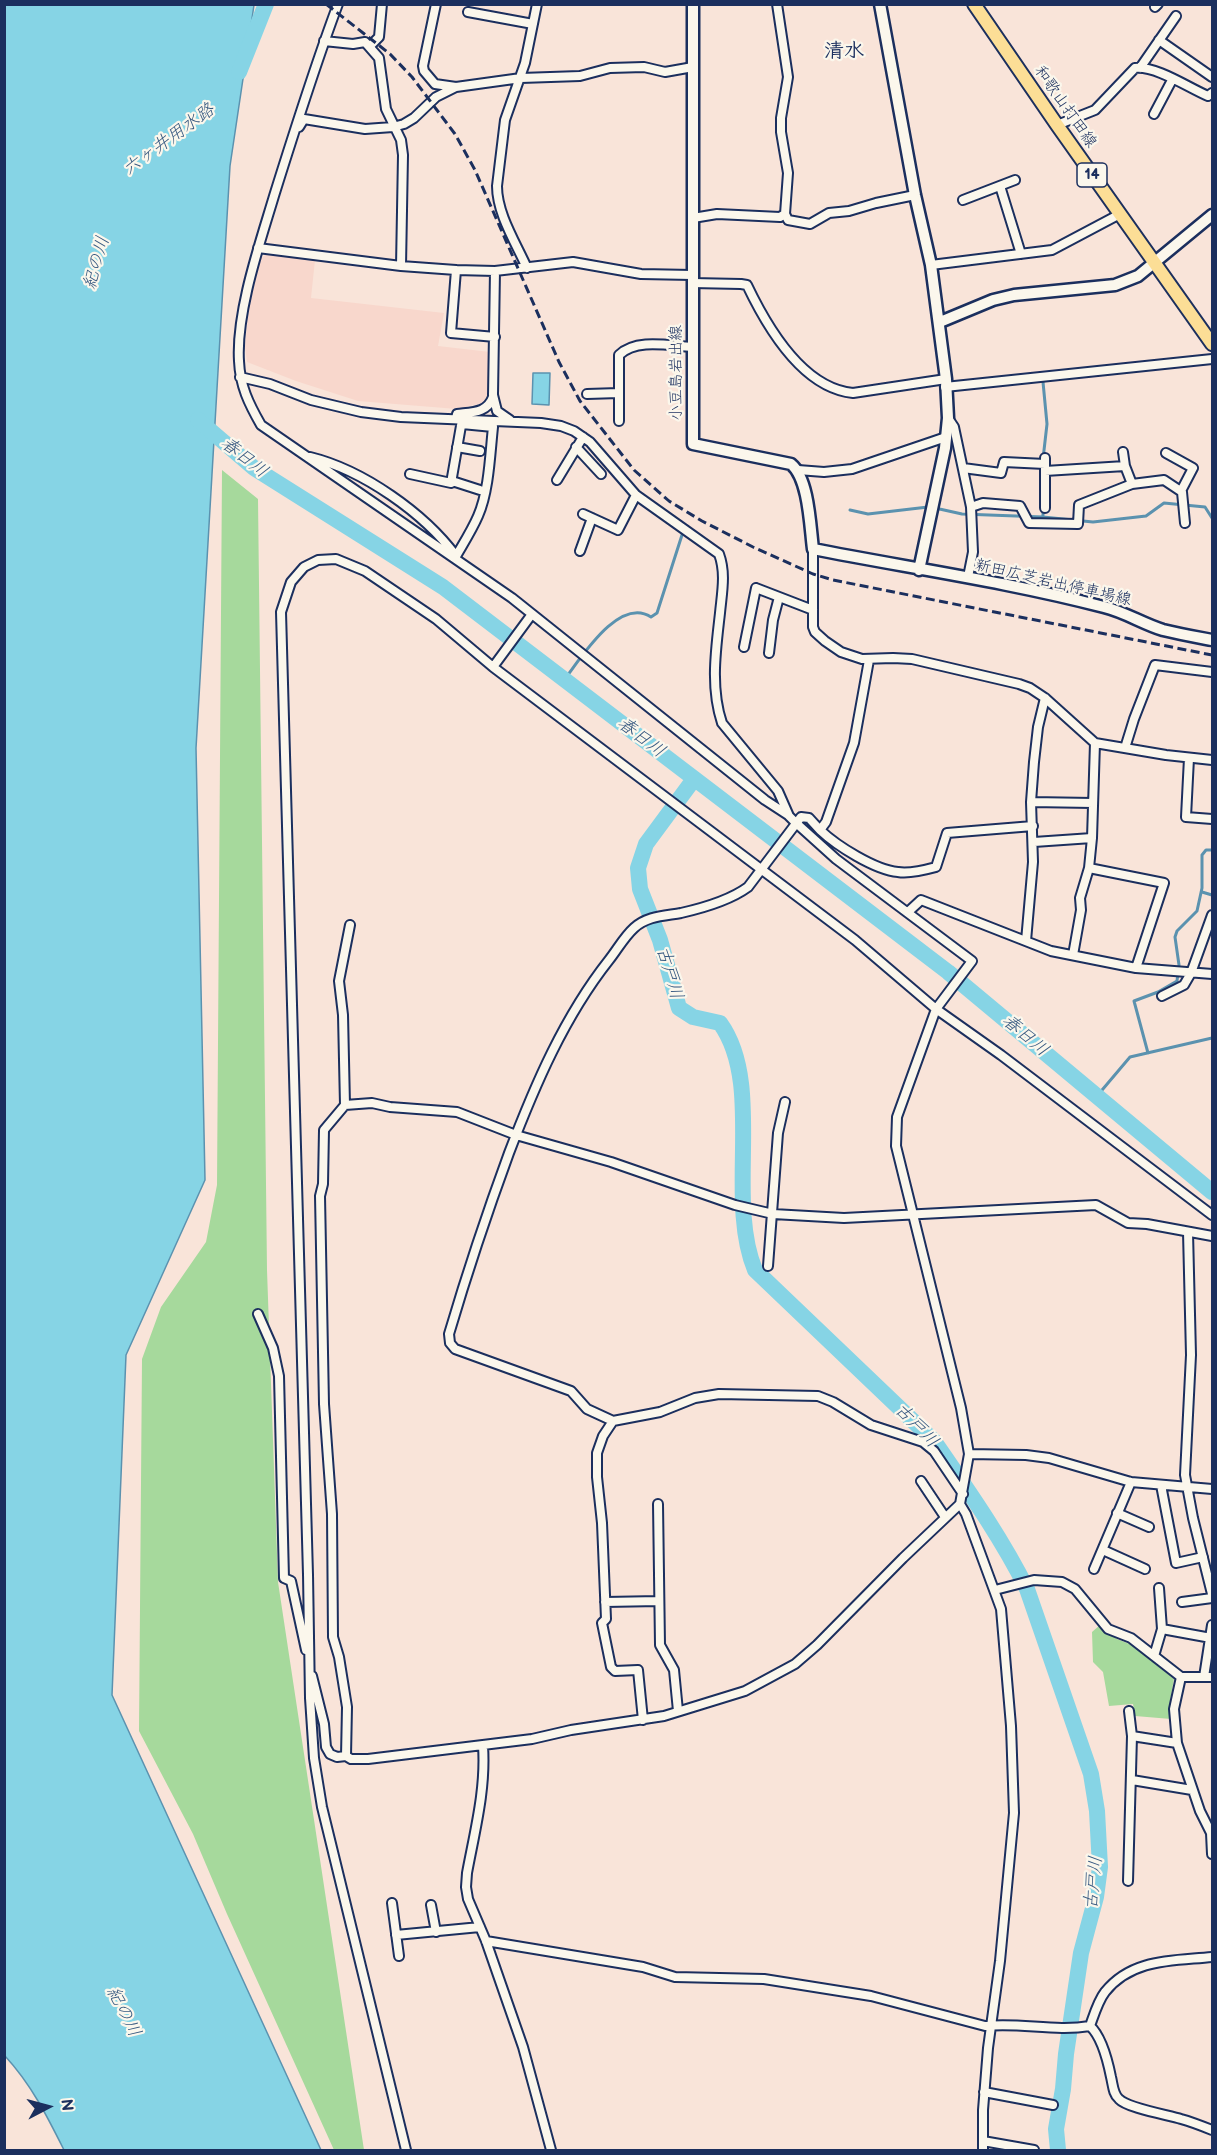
<!DOCTYPE html>
<meta charset="utf-8">
<style>
body{margin:0}
#map{position:relative;width:1217px;height:2155px;overflow:hidden;background:#f9e4d9;font-family:"Balsamiq Sans",sans-serif}
canvas{display:block}
.frame{position:absolute;inset:0;border:6px solid #1b2f5e;pointer-events:none}
.north{position:absolute;left:18px;top:2077px;width:60px;height:60px;-webkit-text-stroke:4px #fbf7ec;paint-order:stroke;rotate:84deg;font-size:16px;font-weight:700;line-height:24px;text-align:center;color:#1b2f5e}
.north::after{content:'';display:block;margin:auto;width:21px;height:27px;background:#1b2f5e;clip-path:polygon(50% 0,100% 100%,50% 72%,0 100%)}
</style>
<div id="map">
<canvas width="1217" height="2155"></canvas>
<div class="frame"></div>
<div class="north">N</div>
</div>
<script>
const c = document.querySelector('canvas').getContext('2d');
c.lineJoin = 'round';
function fillPath(path, color) { c.fillStyle = color; c.fill(path, 'evenodd'); }
function trace(path, color, width, dash) { c.strokeStyle = color; c.lineWidth = width; c.lineCap = dash ? 'butt' : 'round'; c.setLineDash(dash || []); c.stroke(path); }
function write(font, color, halo, rows, align = 'center') {
  c.font = font + ' "Balsamiq Sans","Klee One",sans-serif'; c.lineWidth = 4.5; c.setLineDash([]); c.textBaseline = 'middle'; c.strokeStyle = halo; c.fillStyle = color; for (const [text, x, y, turn = 0] of rows) {
    c.save(); c.translate(x, y); c.rotate((+turn || 0) * Math.PI / 180); c.textAlign = isNaN(turn) ? turn : align; if (halo) c.strokeText(text, 0, 0); c.fillText(text, 0, 0); c.restore();
  }
}
fillPath(new Path2D(`
 M268,253L315,260L311,298L444,313L438,346L490,352L489,393L482,403L457,409L358,401L296,381L247,362L245,347L249,308L260,259Z`), '#f8d7cc');
fillPath(new Path2D(`
 M222,470L258,499L267,1270L278,1582L364,2150H334L227,1914L193,1834L139,1731L142,1359L161,1307L206,1242L217,1185Z
 M1100,1625L1117,1639L1132,1645L1174,1679L1170,1701L1171,1719L1135,1716L1133,1704L1109,1706L1103,1672L1093,1662L1092,1632Z`), '#a6d99c');
const water = new Path2D(`
 M5,4L254,5L230,166L196,748L205,1180L126,1355L112,1695L321,2150H64C47,2116 31,2084 5,2056Z
 M533,373H550L549,405L532,404Z`);
fillPath(water, '#86d4e5');
trace(water, '#5b92af', 1.5);
trace(new Path2D(`
 M1043,382L1047,424L1043,459
 M1041,474V488
 M935,508L962,514L1043,517V507
 M850,510L868,514L928,507
 M1043,517L1093,522L1146,516L1164,503L1205,507L1212,518
 M564,680C581,658 619,596 651,617L657,613L682,535
 M1202,892L1212,895
 M1148,1053L1134,1001L1158,992L1177,981L1179,965L1175,937L1177,931L1197,911L1202,888V855L1206,850H1212
 M1097,1096L1130,1057L1212,1038`), '#5b92af', 3);
trace(new Path2D(`
 M239,72L266,4
 M198,420L254,468L443,587L948,972L1212,1192
 M694,779L646,844L638,868L640,889L660,940L679,1008L693,1017L720,1023C765,1085 725,1198 755,1270L934,1441C967,1489 1001,1537 1027,1589L1091,1774L1097,1811L1100,1867L1096,1897L1081,1953L1066,2054L1063,2089L1056,2129L1058,2150`), '#86d4e5', 16);
const street = new Path2D(`
 M338,4C314,68 294,132 274,196C260,243 236,312 239,361C240,386 249,404 261,425L512,598L765,800L788,815
 M436,4L423,66L424,71L435,84L456,87
 M777,4L788,77L781,118V132L788,173L785,214
 M1155,7L1158,4
 M468,12L533,24
 M1159,40L1212,77
 M324,41L353,44L365,42L379,58L386,109L401,140L403,155L401,266
 M370,46L379,37L382,4
 M1140,68L1176,16
 M1154,114L1172,80
 M1057,125L1095,110L1135,68C1157,66 1187,87 1208,96L1212,93
 M299,127L304,119L365,129L393,127L404,124L414,118L436,97L456,87L521,78L580,76L610,68L644,67L665,72L693,67
 M1000,186L1021,254
 M963,200L1015,180
 M693,218L717,214L780,217L785,214L788,220L810,224L829,213L849,211L876,203L915,195
 M258,248L401,266L456,270L495,271L573,262L641,274L692,275
 M931,265L1052,250L1120,214
 M527,268C516,243 497,214 497,186L505,120L525,63L537,4
 M456,270L451,333L495,337
 M495,271L493,395L497,411L510,420
 M692,283L741,284L747,285C767,327 802,388 853,393L946,379
 M240,377L270,384L311,400L361,412L401,417L541,423L561,426L574,431L590,442L636,495L719,554C726,573 722,592 720,613C716,649 710,687 722,723L778,791L789,816L795,822L836,859L972,961L936,1009L897,1117L896,1146L961,1408L969,1454L960,1504L903,1558L817,1645L795,1664L745,1691L664,1716L571,1730L532,1739L368,1759H351L346,1756L347,1707L339,1657L333,1637L332,1514L324,1404L320,1196L323,1184L324,1130L345,1105L343,1015L339,981L350,925
 M945,387L1212,359
 M587,394L619,393
 M948,418L954,427L971,507L973,552L968,577
 M456,419L457,414C473,412 487,413 493,397
 M619,421V355C637,338 669,346 692,347
 M457,447L480,451
 M576,447L601,474
 M1123,452L1125,466L1132,484
 M1166,453L1193,468L1181,491
 M310,457C363,470 424,513 456,556
 M963,468L1001,473L1004,462L1045,464
 M798,470L824,472L852,469L946,437
 M1045,471L1125,466
 M410,474L451,483L462,420
 M557,480L583,437
 M452,481L480,490
 M971,507L983,503L1020,506L1029,523L1078,524L1079,505L1132,484L1164,480L1182,492L1185,523
 M1045,508V458
 M583,514L618,530L636,495
 M813,549V627L815,632L825,641L841,652L862,659L893,658L912,659L1019,684L1030,688L1045,698L1095,743L1166,755L1212,760
 M580,551L592,518
 M455,558C463,544 472,530 478,516C489,491 490,455 493,427L462,424
 M744,647L756,588L813,610
 M769,653L773,620L779,597
 M869,660L854,743L826,822L820,830L809,818L801,817L748,887C729,901 703,908 681,913C664,916 647,916 634,928C624,937 617,950 609,960C564,1017 535,1085 509,1153C487,1213 467,1273 449,1334L450,1343L455,1349L571,1391L587,1409L613,1421L660,1412L695,1398L719,1394L818,1396L833,1402L871,1425L923,1442L934,1451L963,1494
 M493,667L532,614
 M1125,748L1134,719L1155,665L1212,672
 M1189,758L1186,817L1212,819
 M1031,802L1093,803
 M820,830C837,846 875,870 898,872C910,874 925,870 936,867L947,833L1033,826
 M1034,842L1092,838
 M1089,868L1164,883L1136,968
 M908,912L921,900L1051,951L1136,968L1212,974
 M1026,941L1033,862L1031,802L1034,762L1038,727L1045,698
 M1073,955L1081,910L1080,898L1089,868L1092,838L1095,743
 M1162,996L1184,985L1191,973L1212,915
 M345,1105L372,1103L390,1107L457,1112L516,1135L611,1162L735,1205L773,1214L844,1218L1096,1205L1128,1223L1147,1224L1212,1236
 M1188,1232L1191,1355L1185,1475L1193,1518L1212,1594
 M768,1266L778,1133L785,1102
 M258,1314L273,1348L279,1376L284,1578L291,1581L306,1650
 M613,1421L603,1436L597,1453V1477L602,1523L606,1619L602,1623L611,1667L615,1671L638,1670L643,1720
 M969,1454L1026,1455L1049,1458L1131,1482L1212,1489
 M921,1481L945,1517
 M1161,1485L1176,1563L1203,1557
 M658,1504L660,1645L674,1670L678,1711
 M960,1504L966,1514L1001,1609L1011,1726L1014,1813L1000,1961L988,2048L983,2110V2150
 M1117,1513L1149,1527
 M1103,1550L1145,1569
 M1094,1569L1131,1482
 M995,1590L1034,1580L1062,1582L1075,1589L1108,1629L1131,1638L1181,1677H1212
 M605,1602L659,1601
 M1182,1602L1212,1598
 M1162,1629L1211,1638
 M1154,1656L1162,1629L1159,1588
 M312,1676L324,1724L326,1747L330,1754L337,1757L346,1756
 M1181,1677L1174,1709L1177,1743L1200,1811L1211,1833L1212,1854
 M1204,1677L1212,1625
 M1132,1736L1177,1743
 M483,1746C486,1789 475,1830 467,1873L466,1887L468,1899L486,1941L523,2047L551,2150
 M1132,1780L1192,1790
 M1128,1881L1132,1736L1129,1711
 M392,1903L399,1956
 M431,1905L436,1932
 M396,1935L480,1927
 M486,1941L643,1967L675,1977L764,1979L871,1996L985,2026C1020,2022 1055,2032 1090,2026C1094,2015 1098,2001 1105,1992C1132,1958 1174,1961 1212,1957
 M1090,2026C1102,2037 1108,2062 1111,2077C1113,2085 1113,2094 1119,2099C1127,2108 1168,2115 1181,2119C1192,2122 1202,2126 1212,2130
 M984,2092L1053,2105
 M983,2141L1034,2150
 M406,2150L322,1807L314,1758L310,1698L308,1574L281,612L291,582L304,567L318,560L336,559L365,571L436,619L493,667L855,940L936,1009L1001,1055L1212,1215`);
const secondary = new Path2D(`
 M693,4V444L791,464C809,479 810,526 813,549C910,568 1008,582 1104,607C1125,612 1143,624 1163,630C1179,634 1196,637 1212,640
 M880,4L915,195L931,265L946,379L948,418L945,448L919,570
 M940,322L993,300L1014,295L1115,285L1138,276L1212,215`);
const primary = new Path2D(`
 M974,4L1057,125L1212,344`);
trace(street, '#1b2f5e', 12);
trace(secondary, '#1b2f5e', 15);
trace(primary, '#1b2f5e', 16);
trace(street, '#fbf7ec', 8);
trace(secondary, '#fbf7ec', 10);
trace(primary, '#fcde96', 12);
trace(new Path2D(`
 M326,4L390,54L412,77L455,134L475,170L559,362L580,401L634,470L669,501L702,521L753,547L813,574L833,580L1212,655`), '#1b2f5e', 3, [9, 4.5]);
for (const [x, y, w] of [
 [1092,175,30]
]) { const box = new Path2D(); box.roundRect(x - w / 2, y - 12, w, 24, 4.5); c.fillStyle = '#fbf7ec'; c.fill(box); trace(box, '#1b2f5e', 1.5); }
write('bold 15px', '#1b2f5e', null, [
 ["14",1092,175]
]);
write('16px', '#1b2f5e', '#fbf7ec', [
 ["和歌山打田線",1065,107,55],
 ["小豆島岩出線",677,373,-90],
 ["新田広芝岩出停車場線",1053,583,13]
]);
write('italic 18px', '#365880', '#fbf7ec', [
 ["六ヶ井用水路",169,140,-36],
 ["紀の川",97,263,-74],
 ["春日川",244,458,38],
 ["春日川",641,738,37],
 ["古戸川",669,973,74],
 ["春日川",1025,1036,40],
 ["古戸川",916,1426,46],
 ["古戸川",1094,1883,-84],
 ["紀の川",123,2012,63]
]);
write('bold 20px', '#1b2f5e', '#fbf7ec', [
 ["清水",844,52]
]);
</script>
